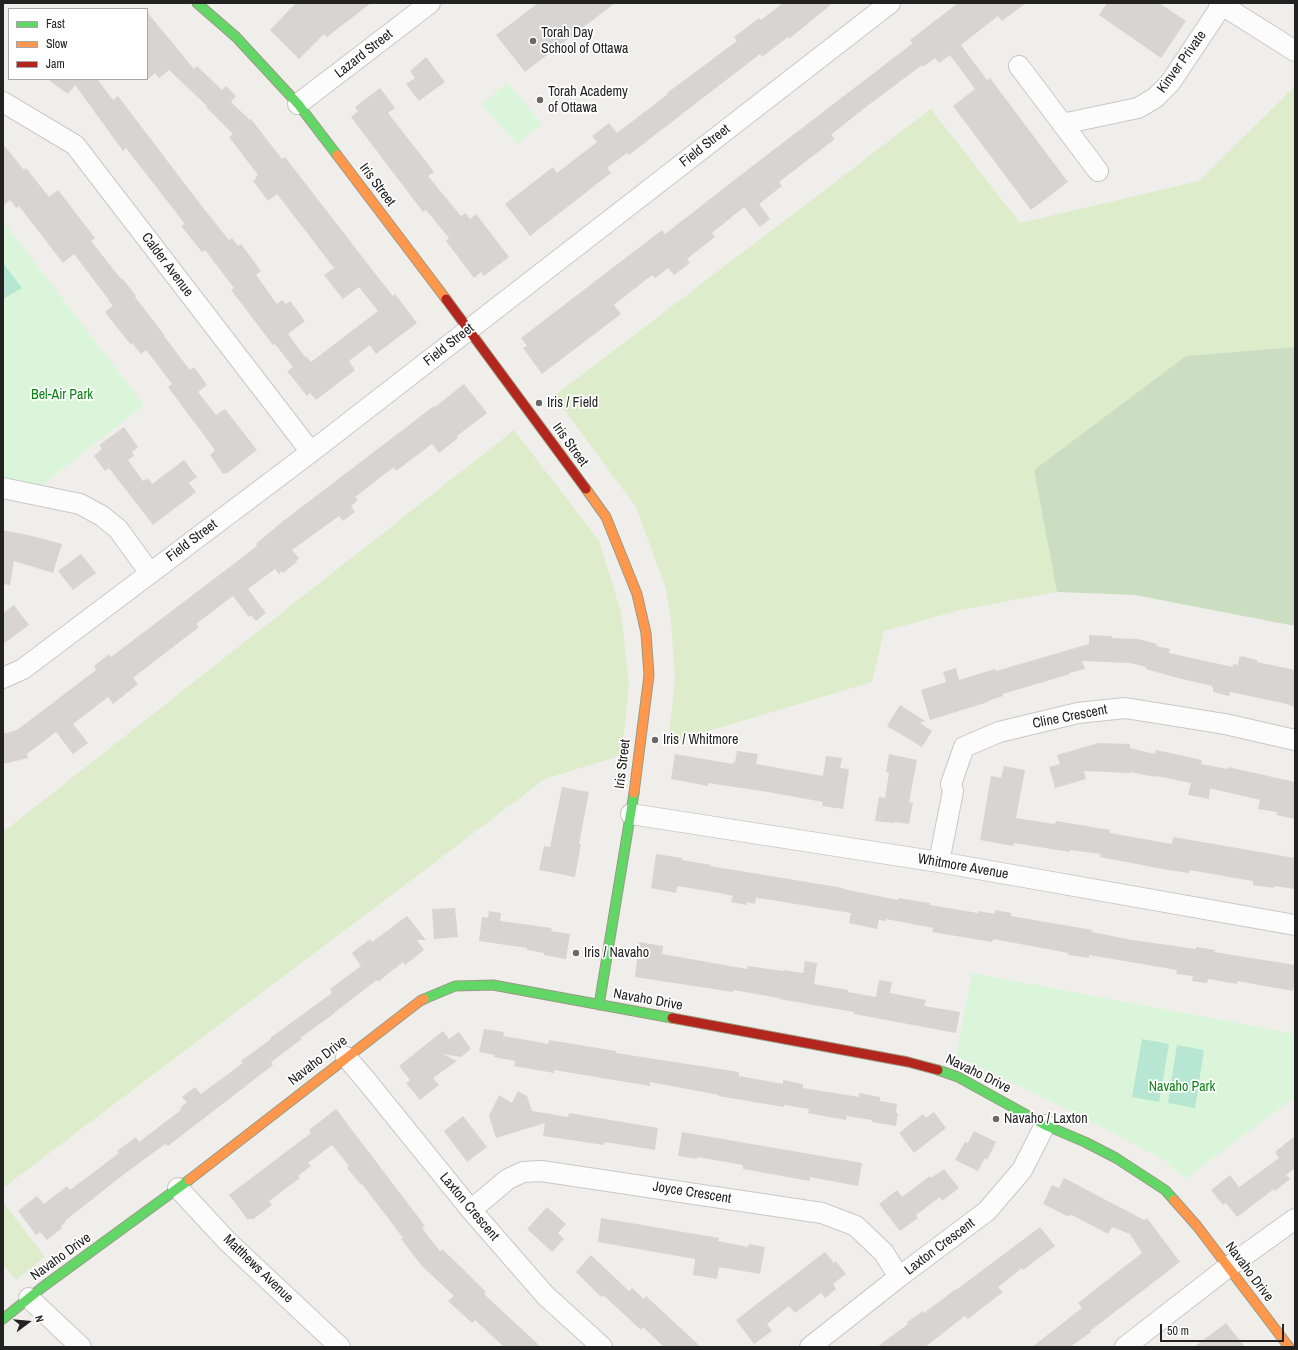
<!DOCTYPE html>
<style>
body{margin:0}
#map{position:relative;width:1298px;height:1350px;overflow:hidden;background:#f0eeeb;font-family:"Archivo Narrow",sans-serif}
canvas{display:block}
.frame{position:absolute;inset:0;border:4px solid #222;pointer-events:none}
.legend{position:absolute;left:8px;top:8px;width:140px;height:72px;box-sizing:border-box;background:#fff;border:1px solid #a7a7a7;margin:0;padding:5px 7px;list-style:none;font-size:12px;color:#222}
.legend li{display:flex;align-items:center;gap:8px;height:20px}
.legend b{width:20px;border:1px solid #a7a7a7}
.north{position:absolute;left:8px;top:1302px;width:40px;height:40px;-webkit-text-stroke:3px #fff;paint-order:stroke;rotate:74deg;font-size:11px;font-weight:700;line-height:16px;text-align:center;color:#222}
.north::after{content:'';display:block;margin:auto;width:14px;height:18px;background:#222;clip-path:polygon(50% 0,100% 100%,50% 72%,0 100%)}
.scale{position:absolute;left:1160px;top:1324px;width:124px;height:18px;box-sizing:border-box;border:2px solid #222;border-top:0;padding-left:5px;font-size:12px;line-height:14px;white-space:nowrap;color:#222;-webkit-text-stroke:3px #fff;paint-order:stroke}
</style>
<div id="map">
<canvas width="1298" height="1350"></canvas>
<div class="frame"></div>
<ul class="legend">
<li><b style="height:5px;background:#63d668"></b>Fast</li>
<li><b style="height:5px;background:#ff974d"></b>Slow</li>
<li><b style="height:5px;background:#b3261e"></b>Jam</li>
</ul>
<div class="north">N</div>
<div class="scale">50 m</div>
</div>
<script>
const c = document.querySelector('canvas').getContext('2d');
c.lineJoin = 'round';
function fillPath(path, color) { c.fillStyle = color; c.fill(path, 'evenodd'); }
function trace(path, color, width, dash) { c.strokeStyle = color; c.lineWidth = width; c.lineCap = dash ? 'butt' : 'round'; c.setLineDash(dash || []); c.stroke(path); }
function write(font, color, halo, rows, align = 'center') {
  c.font = font + ' "Archivo Narrow",sans-serif'; c.lineWidth = 3.5; c.setLineDash([]); c.textBaseline = 'middle'; c.strokeStyle = halo; c.fillStyle = color; for (const [text, x, y, turn = 0] of rows) {
    c.save(); c.translate(x, y); c.rotate((+turn || 0) * Math.PI / 180); c.textAlign = isNaN(turn) ? turn : align; if (halo) c.strokeText(text, 0, 0); c.fillText(text, 0, 0); c.restore();
  }
}
fillPath(new Path2D(`
 M1295,86V347L1186,356L1034,470L1057,592L960,610L884,631L872,682L668,743L675,680L671,621L666,589L636,507L554,396L931,109L1020,223L1199,181Z
 M514,430L599,541L621,612L629,683L622,755L545,779L3,1188V829H7Z
 M3,1202L45,1257L16,1280L3,1264Z`), '#ddeccb');
fillPath(new Path2D(`
 M1295,347V626L1135,595L1057,592L1034,470L1186,356Z`), '#cbdec1');
fillPath(new Path2D(`
 M507,83L542,124L517,145L482,104Z
 M3,221L144,405L41,486L3,479Z
 M972,973L1295,1034V1097L1185,1179L1164,1160L1075,1113L956,1056Z`), '#daf5da');
fillPath(new Path2D(`
 M3,263L22,288L3,299Z
 M1142,1039L1169,1044L1159,1102L1132,1097Z
 M1177,1045L1204,1050L1195,1108L1168,1103Z`), '#b7e6d2');
fillPath(new Path2D(`
 M296,3H371L327,37L324,34L299,59L270,30Z
 M538,3H615L525,72L496,35Z
 M783,3H833L789,39L788,37L762,57L760,54L629,155L627,153L607,168L611,173L530,236L505,204L553,167L557,173L597,142L592,136L609,123L617,133L668,94L667,93L737,41L734,37L759,18L761,20Z
 M958,3H1026L1002,21L998,16L961,45L987,80L990,78L1068,182L1031,210L953,106L975,89L950,55L939,63L935,58L923,67L922,65L862,110L831,135L835,139L779,182L782,186L759,204L770,219L760,227L744,207L712,233L715,237L687,259L690,263L674,275L668,268L655,278L652,275L614,305L621,314L542,374L523,348L527,346L521,338L662,230L665,234L759,161L913,43L910,40Z
 M1107,3H1159L1186,21L1161,58L1099,15Z
 M147,12L194,69L197,66L222,90L226,86L236,96L231,102L250,120L251,119L282,159L285,157L384,285L393,296L395,294L417,323L376,354L370,345L349,361L355,370L316,400L310,393L307,396L287,371L293,367L275,344L273,345L231,290L234,288L205,250L202,252L181,226L185,224L126,148L123,151L75,85L68,94L47,79H97L113,100L118,96L204,209L229,240L232,238L238,246L241,244L261,271L256,275L277,304L282,300L286,304L290,301L305,321L288,334L305,357L306,356L311,362L378,311L359,287L343,299L324,275L334,268L277,194L268,201L253,181L256,179L255,177L258,175L229,137L233,134L206,107L207,106L169,70L159,78L155,73L147,80Z
 M426,57L445,82L419,101L406,84L415,78L410,71Z
 M380,88L395,108L388,113L434,172L428,176L461,216L466,213L470,219L476,214L509,257L484,276L481,272L474,278L446,241L449,238L426,210L423,212L351,117L358,111L355,107Z
 M3,144L24,170L26,168L49,197L58,190L95,238L91,241L121,279L122,278L136,296L135,297L165,336H164L190,370L194,367L207,385L198,392L216,415L225,409L257,450L226,474L225,473L223,474L210,455L215,450L168,387L172,384L146,350L141,354L132,343L131,345L105,312L113,306L108,300H109L74,254L63,263L19,206L16,208L10,200L3,206Z
 M464,384L487,413L457,436L458,438L439,453L432,444L396,471L394,467L355,497L358,500L351,506L355,512L343,521L339,516L292,550L299,558L296,561L297,562L283,573L282,571L279,574L275,569L248,589L266,613L256,621L251,615L249,617L233,596L196,624L199,627L133,678L138,684L113,704L108,697L73,724L88,743L73,754L56,732L27,754L28,758L3,764V734L17,730L96,670L94,666L109,654L111,657L223,572L257,546L256,544L282,522L434,406L435,407Z
 M124,427L138,447L132,452L134,456L128,460L143,481L148,478L152,484L184,460L197,477L189,483L196,492L153,525L109,468L105,471L94,456L102,449L99,445Z
 M3,530L32,536L62,544L53,573L14,561L10,585L3,584Z
 M81,554L96,573L73,590L58,571Z
 M14,605L29,625L3,644V613Z
 M1089,635L1112,636V638L1138,639L1157,644L1156,646L1170,649L1169,653L1233,667V664L1238,665L1239,657L1241,658V656L1257,660V662L1295,670V707L1283,703L1230,692L1229,696L1213,692V688H1212V686L1174,677L1146,669V667L1130,663L1082,661L1085,669L1069,673L1070,674L1003,694V696L988,701V702L930,720L921,690L946,682L943,672L956,668L959,680L995,669L996,671L1089,644Z
 M900,705L925,721L920,723L932,731L922,747L887,726Z
 M1099,743L1130,744V748L1155,754L1156,750L1202,760L1201,764L1228,769V767L1295,782V819L1276,815L1277,812L1258,809L1260,800L1213,789H1210L1209,799L1188,795L1191,783L1156,776L1155,777L1130,772V773L1084,771L1086,779L1055,788L1049,767L1060,764L1057,755Z
 M737,751L758,754L756,764L823,776L826,756L842,758L840,768L849,769L843,809L822,806L823,802L768,792L708,783V786L671,779L675,754L733,764V762H735Z
 M889,754L917,760L909,802L913,803L909,824L894,822V823L875,821L879,797L885,798L889,773L886,772Z
 M1004,766L1025,770L1016,818L1055,824L1056,821L1110,830V833L1172,844L1173,837L1295,858V889L1274,886V888L1253,885V881L1189,870V873L1168,870L1100,857L1101,854L1070,850V852L1014,843L1013,846L980,840L991,776L1001,778Z
 M562,787L589,792L579,844H581L575,877L539,870L544,846L550,847Z
 M656,854L682,858V860L711,865L710,866L843,888V889L898,900L899,898L930,903V905L978,913V911L995,914V910L1011,913V916L1092,930V932L1132,940L1196,949V947L1215,950L1214,952L1295,965V977L1293,991L1237,981V984L1208,979L1207,983L1192,981L1193,976L1176,974L1177,970L1089,955V958L1068,955L1069,953L993,939L992,942L932,932L933,928L886,919V921L879,920L877,929L849,923L851,913L765,899L756,898L755,904L747,902L746,905L731,902L733,896L720,893L677,886L676,893L651,888Z
 M455,908L458,937L434,939L432,909Z
 M489,911L501,913L500,921L552,928L551,931L570,934L566,959L544,955V953L527,950V948L479,941L482,917L488,918Z
 M407,916L426,940H417L424,950L405,965L403,962L378,982L377,980L335,1012V1013L300,1038L302,1039L271,1062L273,1065L168,1146L165,1144L123,1175L65,1221L66,1222L61,1226L62,1228L47,1240L40,1232L36,1235L18,1211L37,1196L44,1204L67,1186L70,1190L119,1153L117,1151L136,1137L139,1142L181,1110L180,1108L187,1102L182,1097L195,1087L201,1094L243,1063L241,1061L271,1039L270,1038L332,993L330,989L361,966L352,953L370,939L372,942Z
 M639,942L663,946L662,954L747,969L748,966L783,971L784,970L803,973L805,961L817,963L814,984L848,990V992L876,997L879,980L892,982L890,993L926,1000L924,1006L960,1012L956,1033L854,1014V1012L779,999V998L733,990V992L635,977Z
 M484,1029L504,1032L503,1036L533,1041L548,1044L549,1040L616,1051V1053L739,1072V1076L783,1084V1080L803,1084V1088L859,1097V1093L880,1097V1101L897,1104L896,1113H898L896,1126L872,1122V1120L847,1116L846,1120L823,1116L808,1113L809,1109L784,1105V1107L718,1096L719,1095L650,1082V1086L554,1070V1073L514,1066L515,1061L494,1057L495,1055L479,1052Z
 M443,1031L449,1039L459,1032L471,1049L461,1057L443,1054L457,1061L433,1078L439,1085L420,1100L406,1083L410,1080L399,1066Z
 M518,1091L527,1096L532,1111L568,1117L569,1113L658,1128L655,1150L605,1142L604,1145L543,1136L545,1123L496,1138L489,1116L499,1095L512,1103Z
 M336,1109L425,1226L422,1228L440,1251L442,1249L463,1269L486,1292L484,1294L541,1347H504L475,1320L472,1323L448,1301L454,1296L422,1266L401,1239L403,1238L362,1184L361,1185L347,1168L349,1166L332,1145L308,1163L311,1166L298,1176L300,1178L269,1201L272,1205L252,1220L250,1218L248,1220L229,1195L311,1133L309,1130Z
 M934,1112L946,1128L914,1153L899,1133L923,1114L926,1118Z
 M463,1116L487,1147L467,1162L444,1131Z
 M974,1131L996,1142L987,1160L985,1158L978,1171L955,1160L965,1142L968,1143Z
 M682,1132L862,1163L858,1186L810,1177V1181L743,1169V1165L697,1157V1159L678,1156Z
 M1295,1136V1168L1286,1175L1290,1179L1275,1191L1274,1189L1237,1217L1226,1203L1223,1205L1211,1190L1230,1175L1239,1187L1279,1158L1275,1152Z
 M944,1169L959,1188L942,1201L940,1197L916,1215L918,1218L900,1231L879,1204L897,1190L902,1197L930,1176L931,1178Z
 M1064,1178L1144,1220L1147,1218L1180,1262L1090,1331L1091,1332L1070,1347H1032L1082,1308L1078,1303L1142,1253L1130,1234L1112,1227L1108,1234L1072,1215L1067,1216L1043,1204L1052,1185L1059,1188Z
 M547,1207L566,1224L558,1233L564,1239L552,1252L527,1229Z
 M601,1218L719,1238L718,1241L748,1247L749,1244L765,1247L760,1274L719,1267L717,1279L693,1275L695,1259L598,1242Z
 M1040,1227L1055,1246L1023,1270L1022,1268L998,1287L1003,1292L968,1319L965,1316L925,1347H877L908,1324L907,1322L923,1311L924,1313L956,1289V1290Z
 M825,1252L834,1263L836,1261L846,1274L833,1284L836,1289L825,1298L821,1293L795,1313L789,1306L767,1324L772,1331L754,1344L736,1320Z
 M591,1255L629,1291L632,1288L644,1299L646,1296L701,1347H664L643,1327L641,1330L603,1295L601,1297L576,1272Z
 M1226,1323L1245,1347H1194Z`), '#d7d4d2');
const street = new Path2D(`
 M1219,3L1295,51
 M1019,66L1098,171
 M3,102L75,145L311,452
 M298,104L430,3
 M1062,124L1138,108L1155,98L1170,83L1222,5
 M3,488L80,504L102,516L118,529L150,573
 M3,678L23,669L311,452L890,3
 M631,814L939,862L1295,925
 M939,862L953,791L951,784L964,747L999,732L1078,713L1125,708L1225,724L1295,740
 M346,1057L365,1079L471,1210L545,1295L602,1347
 M178,1188L227,1241L340,1347
 M471,1210L508,1179L523,1172L541,1171L822,1213L856,1226L884,1253L899,1277
 M29,1298L81,1347
 M810,1347L899,1277L987,1211L1022,1170L1045,1125
 M1125,1347L1228,1267L1295,1219`);
const fast = new Path2D(`
 M197,3L236,37L298,104L337,155
 M424,999L455,986L493,985L672,1018
 M599,1005L634,793
 M938,1070L958,1077L1045,1125L1085,1142L1116,1158L1165,1190L1174,1200
 M3,1319L44,1286L189,1180`);
const slow = new Path2D(`
 M337,155L446,299
 M586,489L606,517L637,594L646,633L649,675L634,793
 M189,1180L420,1001L424,999
 M1174,1200L1197,1226L1289,1347`);
const jam = new Path2D(`
 M446,299L586,489
 M672,1018L908,1062L938,1070`);
trace(street, '#c9c8c7', 22);
trace(fast, '#999a82', 11);
trace(slow, '#999a82', 11);
trace(jam, '#999a82', 11);
trace(street, '#fdfcfc', 20);
trace(fast, '#63d668', 9);
trace(slow, '#ff974d', 9);
trace(jam, '#b3261e', 9);
for (const [x, y, r, color] of [
 [533,41,4,"#6a6968"],
 [540,100,4,"#6a6968"],
 [539,403,4,"#6a6968"],
 [655,740,4,"#6a6968"],
 [576,953,4,"#6a6968"],
 [996,1119,4,"#6a6968"]
]) { const dot = new Path2D(); dot.arc(x, y, r, 0, 2 * Math.PI); c.fillStyle = color; c.fill(dot); trace(dot, '#fff', 1.5); }
write('14px', '#222', '#fff', [
 ["Torah Day",541,33],
 ["School of Ottawa",541,49],
 ["Torah Academy",548,92],
 ["of Ottawa",548,108],
 ["Iris / Field",547,403],
 ["Iris / Whitmore",663,740],
 ["Iris / Navaho",584,953],
 ["Navaho / Laxton",1004,1119]
], 'left');
write('14px', '#222', '#fff', [
 ["Lazard Street",364,54,-38],
 ["Kinver Private",1182,62,-54],
 ["Field Street",705,146,-38],
 ["Iris Street",377,185,53],
 ["Calder Avenue",167,265,53],
 ["Field Street",449,345,-38],
 ["Iris Street",570,445,54],
 ["Field Street",192,541,-37],
 ["Cline Crescent",1070,717,-11],
 ["Iris Street",623,764,-83],
 ["Whitmore Avenue",963,867,10],
 ["Navaho Drive",648,1000,10],
 ["Navaho Drive",318,1061,-38],
 ["Navaho Drive",978,1074,26],
 ["Joyce Crescent",692,1193,9],
 ["Laxton Crescent",469,1207,50],
 ["Laxton Crescent",940,1247,-37],
 ["Navaho Drive",61,1257,-36],
 ["Matthews Avenue",258,1269,44],
 ["Navaho Drive",1249,1272,53]
]);
write('14px', '#0c8416', '#fff', [
 ["Bel-Air Park",62,395],
 ["Navaho Park",1182,1087]
]);
</script>
